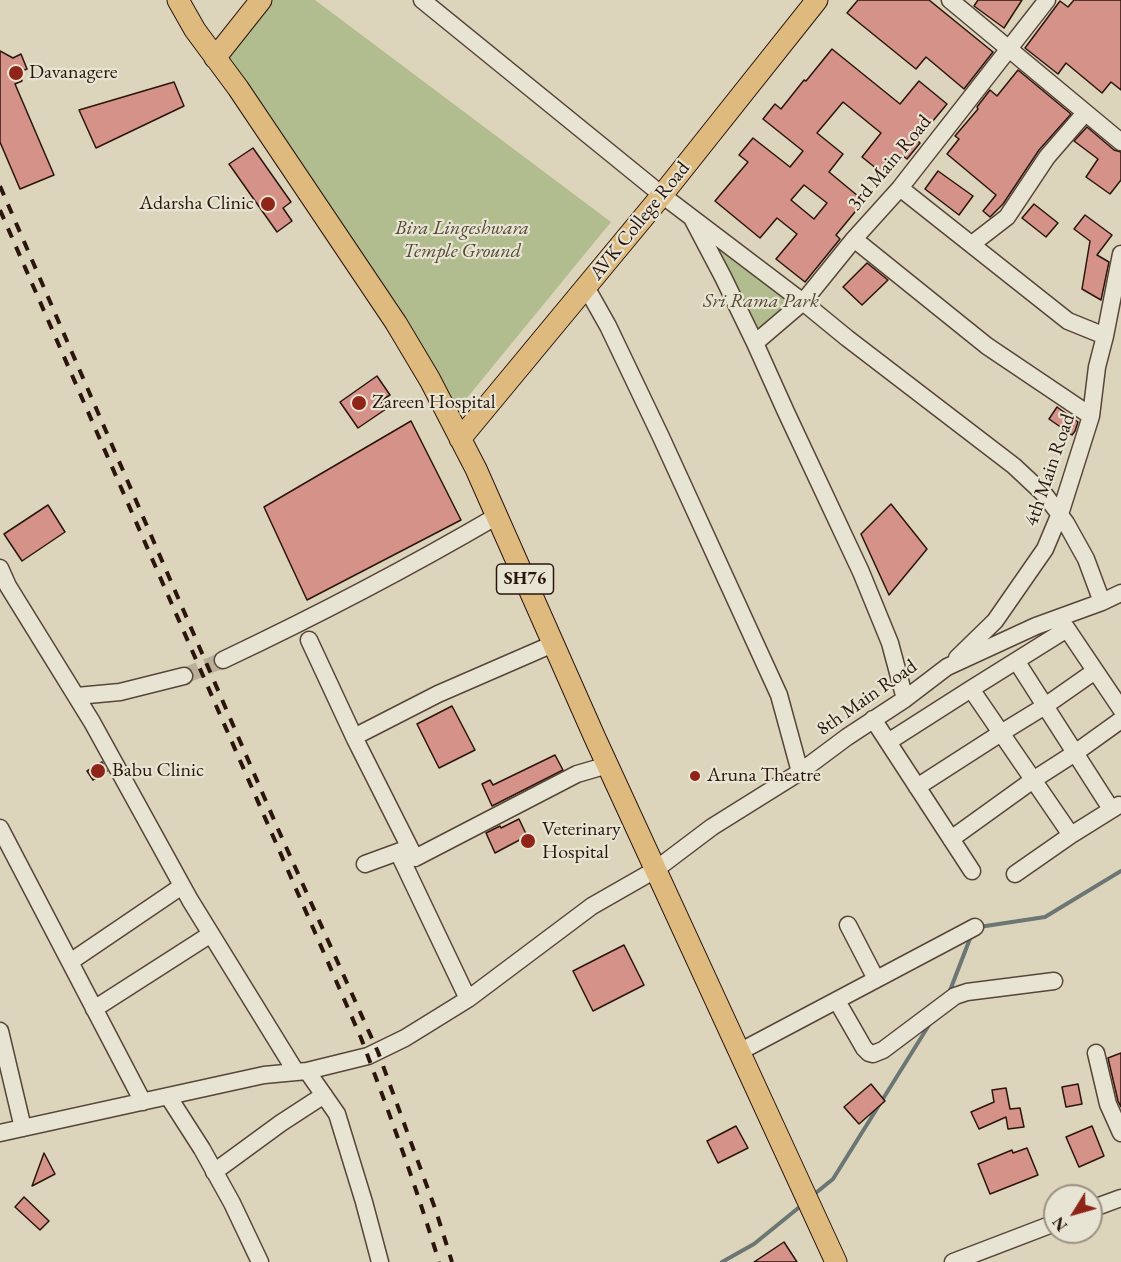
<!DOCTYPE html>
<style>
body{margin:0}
#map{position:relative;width:1121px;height:1262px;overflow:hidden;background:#dcd5bc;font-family:"EB Garamond",serif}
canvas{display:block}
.north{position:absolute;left:1043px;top:1184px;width:60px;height:60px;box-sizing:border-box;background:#e8e4d3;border:2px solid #9c9183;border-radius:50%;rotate:233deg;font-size:16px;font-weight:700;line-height:24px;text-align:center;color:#2b150c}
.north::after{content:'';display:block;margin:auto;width:21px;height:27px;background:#8f2418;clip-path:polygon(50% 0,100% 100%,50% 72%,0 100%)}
</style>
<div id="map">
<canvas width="1121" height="1262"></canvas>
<div class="north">N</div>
</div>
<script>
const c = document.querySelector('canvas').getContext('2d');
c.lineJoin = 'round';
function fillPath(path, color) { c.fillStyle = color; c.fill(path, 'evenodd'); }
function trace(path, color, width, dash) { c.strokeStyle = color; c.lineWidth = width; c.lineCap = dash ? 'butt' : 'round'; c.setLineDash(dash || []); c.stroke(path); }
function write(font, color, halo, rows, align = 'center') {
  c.font = font + ' "EB Garamond",serif'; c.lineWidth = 4.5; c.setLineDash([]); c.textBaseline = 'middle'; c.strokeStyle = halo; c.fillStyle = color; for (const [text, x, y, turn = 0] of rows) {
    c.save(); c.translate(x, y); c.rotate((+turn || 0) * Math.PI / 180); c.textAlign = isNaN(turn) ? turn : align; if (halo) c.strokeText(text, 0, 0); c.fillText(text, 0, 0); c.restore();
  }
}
fillPath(new Path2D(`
 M271,0H315L611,222L453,415L223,61Z
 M700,228L796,301L755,339Z`), '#b2bd8f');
trace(new Path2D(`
 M979,927L1045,917L1121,871
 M949,993L971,936
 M812,1196L833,1179L929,1025
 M722,1262L754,1244L802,1205`), '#6b7675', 4);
const building = new Path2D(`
 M858,0H929L993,52L964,89L926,57L916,69L847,13Z
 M978,0H1022L1004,28L974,6Z
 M1074,0H1121V90L1111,82L1102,93L1066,63L1058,74L1025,48L1060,1L1068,7Z
 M832,49L900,104L919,81L947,104L917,140L920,143L907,159L903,156L887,177L862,157L881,133L843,102L817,133L843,154L829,172L864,201L836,235L840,239L805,282L776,259L797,234L777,218L760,238L715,201L748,162L739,155L753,138L790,167L803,151L763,119L775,104L781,109L804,80L806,81ZM804,185L827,203L814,219L791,200Z
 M0,51L13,58L21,54L27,69L19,72L22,81L15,84L54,175L20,189L0,142Z
 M1018,70L1071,114L1039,150L1003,204L990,217L983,211L996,195L947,154L959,139L955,136L978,109L977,107L990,90L997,96Z
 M174,82L184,106L96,148L79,110Z
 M1087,127L1114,150L1121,152V180L1110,194L1086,177L1098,159L1074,141Z
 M253,148L291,202L283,208L292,221L277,232L229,164Z
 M938,171L973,196L959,215L925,189Z
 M1034,204L1058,223L1046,237L1022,218Z
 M1085,215L1112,235L1097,255L1109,262L1101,300L1082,289L1090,241L1074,229Z
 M867,263L888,280L862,305L843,287Z
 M377,376L390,395L380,401L386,409L358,428L340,402Z
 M1057,407L1078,422L1075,431L1072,435L1049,419Z
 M411,421L461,520L307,600L264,507Z
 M891,504L927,549L889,595L861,534Z
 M48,505L65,532L22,561L4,534Z
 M452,706L475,750L439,768L417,724Z
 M555,755L563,770L492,806L482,784L490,780L493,785Z
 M102,762L107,771L93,780L87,771Z
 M519,819L527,836L495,853L486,833L500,826L501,828Z
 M624,945L644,985L593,1011L573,971Z
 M1121,1053V1107L1118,1101L1108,1058Z
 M871,1084L885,1101L859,1124L844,1107Z
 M1078,1084L1082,1104L1066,1107L1062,1087Z
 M1006,1088L1010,1109L1020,1108L1024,1127L1008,1129L1006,1117L979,1129L971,1112L994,1102L992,1090Z
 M736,1126L748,1148L718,1163L707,1141Z
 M1092,1126L1104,1156L1079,1167L1066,1137Z
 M1027,1148L1038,1175L990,1194L978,1164L1012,1150L1013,1153Z
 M44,1153L55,1174L32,1186Z
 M24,1197L49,1221L40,1230L15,1207Z
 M784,1242L797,1262H754Z`);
fillPath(building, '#d59288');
trace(building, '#2b150c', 1.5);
trace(new Path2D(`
 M184,676L223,660`), '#b9af99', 16, [16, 8]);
const minor = new Path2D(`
 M422,0L662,195L803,302L847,338L1014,466L1045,495L1066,523L1086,559L1102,602
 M950,0L1121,142
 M900,188L1068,321L1105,336
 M693,220L723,277L755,343L786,412L861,572L890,643L905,699
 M854,239L987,346L1091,416
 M972,244L1007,217L1047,157L1085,113
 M586,287L608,326L661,437L779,695L800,772
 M755,343L803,302L854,239L900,188L1047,0
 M0,568L8,586L92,722L190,900L296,1072
 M1061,620L1121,709
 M309,640L356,741L415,858L577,774L608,765
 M957,658L995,621L1045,549L1061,511L1091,416L1097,367L1105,336L1121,254
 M223,660C316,616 408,568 497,516
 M1017,662L1111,809
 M971,689L1071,835
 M77,696L120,692L184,676
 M873,719L972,871
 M354,737L438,694L553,644
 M888,742L971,689L1067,629
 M917,787L1001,733L1045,706L1095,671
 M0,828L143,1102
 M951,839L1033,780L1075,753L1121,720
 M398,852L468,999
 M365,864L406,849
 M1015,874L1071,835L1119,805
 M848,925L876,979
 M70,962L182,886
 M837,1001L864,1048L869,1053L873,1054L883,1050L955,996L967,992L1054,981
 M94,1009L211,934
 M0,1031L23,1128
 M739,1052L975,927
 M1096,1053L1108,1104L1121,1133
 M307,1071L337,1114L364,1202L380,1262
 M168,1096L202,1149L232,1203L260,1262
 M0,1133L264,1075L307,1071L368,1056L405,1038L468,999L592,906L655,870L712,827L800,772L847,737L905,699L947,667L1036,626L1102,602L1121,593
 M214,1172L281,1123L324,1095
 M1091,1209L1121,1198
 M953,1262L1055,1223`);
const major = new Path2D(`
 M178,0L195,30L238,88L396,323L430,380L476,469L595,738L836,1262
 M215,58L261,0
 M460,439L662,195L817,0`);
trace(minor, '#574538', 19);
trace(major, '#2b150c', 23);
trace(minor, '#e8e4d3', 16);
trace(major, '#deba7e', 21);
trace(new Path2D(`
 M0,186L278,829L378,1052L436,1211L452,1262
 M0,210L361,1038C389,1112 416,1186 439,1262`), '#2b150c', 4, [10, 10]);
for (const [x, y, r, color] of [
 [16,73,8,"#8f2418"],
 [268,204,8,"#8f2418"],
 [359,403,8,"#8f2418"],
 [98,771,8,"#8f2418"],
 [695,776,6,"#8f2418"],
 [528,841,8,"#8f2418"]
]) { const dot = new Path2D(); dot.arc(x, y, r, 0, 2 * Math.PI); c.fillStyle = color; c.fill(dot); trace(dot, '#e8e4d3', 2); }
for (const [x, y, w] of [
 [525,579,57]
]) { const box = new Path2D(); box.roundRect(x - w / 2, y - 15, w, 30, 4.5); c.fillStyle = '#e8e4d3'; c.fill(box); trace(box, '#2b150c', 1.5); }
write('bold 18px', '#2b150c', null, [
 ["SH76",525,579]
]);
write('20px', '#2b150c', '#e8e4d3', [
 ["Davanagere",29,73],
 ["Adarsha Clinic",254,204,"right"],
 ["Zareen Hospital",372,403],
 ["Babu Clinic",112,771],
 ["Aruna Theatre",707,776],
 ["Veterinary",542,830],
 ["Hospital",542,853]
], 'left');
write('20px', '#2b150c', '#e8e4d3', [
 ["3rd Main Road",890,163,-50],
 ["AVK College Road",640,221,-51],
 ["4th Main Road",1050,470,-71],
 ["8th Main Road",867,698,-35]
]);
write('italic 20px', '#544733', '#e8e4d3', [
 ["Bira Lingeshwara",462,229],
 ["Temple Ground",462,252],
 ["Sri Rama Park",761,302]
]);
</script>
